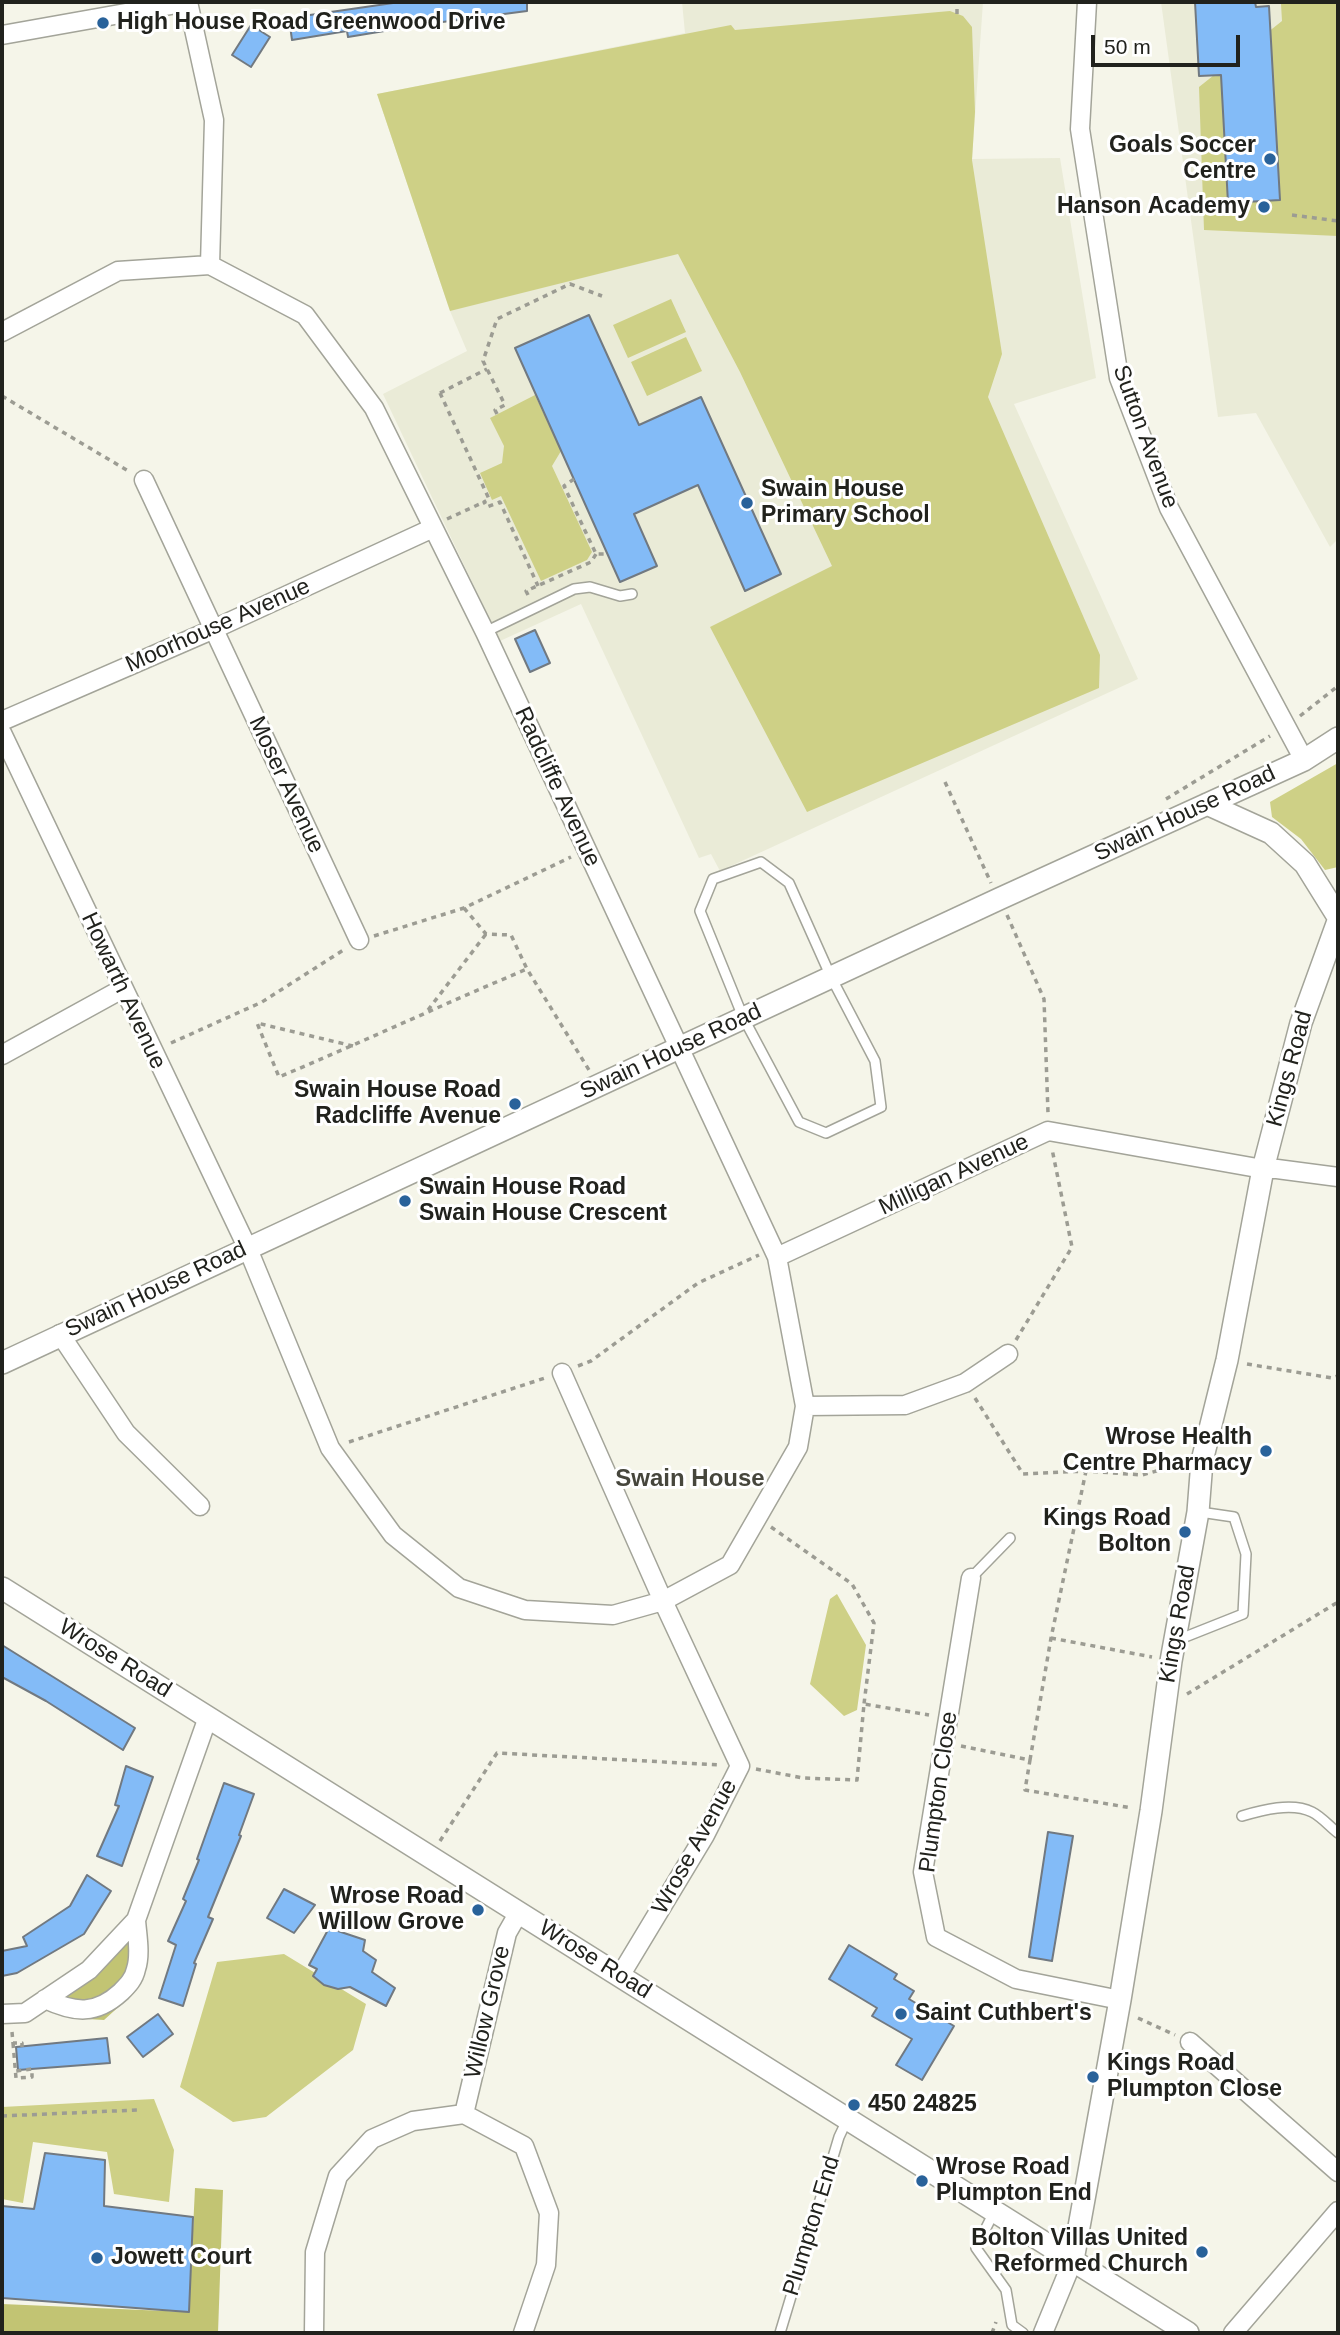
<!DOCTYPE html>
<style>
body{margin:0}
#map{position:relative;width:1340px;height:2335px;overflow:hidden;background:#f5f5e9;font-family:Helvetica,sans-serif}
canvas{display:block}
.frame{position:absolute;inset:0;border:4px solid #21221d;pointer-events:none}
.scale{position:absolute;left:1091px;top:35px;width:149px;height:32px;box-sizing:border-box;border:4px solid #21221d;border-top:0;padding-left:9px;font-size:21px;line-height:24px;white-space:nowrap;color:#21221d;-webkit-text-stroke:5px #fff;paint-order:stroke}
</style>
<div id="map">
<canvas width="1340" height="2335"></canvas>
<div class="frame"></div>
<div class="scale">50 m</div>
</div>
<script>
const c = document.querySelector('canvas').getContext('2d');
c.lineJoin = 'round';
function fillPath(path, color) { c.fillStyle = color; c.fill(path, 'evenodd'); }
function trace(path, color, width, dash) { c.strokeStyle = color; c.lineWidth = width; c.lineCap = dash ? 'butt' : 'round'; c.setLineDash(dash || []); c.stroke(path); }
function write(font, color, halo, rows, align = 'center') {
  c.font = font + ' Helvetica,sans-serif'; c.lineWidth = 6; c.setLineDash([]); c.textBaseline = 'middle'; c.strokeStyle = halo; c.fillStyle = color; for (const [text, x, y, turn = 0] of rows) {
    c.save(); c.translate(x, y); c.rotate((+turn || 0) * Math.PI / 180); c.textAlign = isNaN(turn) ? turn : align; if (halo) c.strokeText(text, 0, 0); c.fillText(text, 0, 0); c.restore();
  }
}
fillPath(new Path2D(`
 M682,2H983L972,159L1060,158L1096,378L1014,404L1138,679L720,871L711,854L699,858L581,604L500,641L383,394L467,351L450,311L377,94L685,33Z
 M1161,2H1338V539L1330,547L1256,413L1218,417Z`), '#eaebd7');
fillPath(new Path2D(`
 M1307,2H1338V236L1204,230L1199,87L1282,21L1281,4Z
 M950,11L963,16L972,27L975,112L972,160L1002,354L988,397L1100,655L1099,688L807,812L710,627L832,566L740,372L678,254L450,311L377,94L731,25L735,30Z
 M671,299L686,332L628,358L613,325Z
 M686,337L702,371L647,396L631,362Z
 M535,395L561,451L552,466L592,552L587,560L541,581L501,496L492,500L480,473L502,463L504,446L490,418Z
 M1338,763V867L1325,870L1301,839L1272,817L1270,802Z
 M837,1594L866,1645L857,1710L844,1716L810,1684L830,1599Z
 M284,1954L366,2004L353,2050L266,2117L233,2122L180,2087L217,1962Z
 M154,2099L174,2150L169,2202L114,2194L107,2152L33,2142L23,2203L2,2199V2107Z`), '#ced086');
fillPath(new Path2D(`
 M136,1920L144,1940L134,1993L104,2020L71,2018L45,1996Z
 M195,2188L223,2190L218,2333H2V2304L189,2312Z`), '#c2c473');
const building = new Path2D(`
 M400,2H527V11L427,24L348,37L347,31L292,40L289,18Z
 M1195,2H1255L1256,7L1269,6L1280,200L1228,203L1221,75L1199,76Z
 M251,25L270,37L251,67L232,55Z
 M589,315L639,425L701,397L781,574L745,591L698,485L634,514L657,566L620,582L515,348Z
 M535,630L550,663L530,672L515,639Z
 M2,1645L135,1728L123,1750L46,1701L2,1677Z
 M126,1766L153,1777L122,1866L97,1856L119,1806L115,1805Z
 M224,1783L254,1794L239,1835L241,1836L208,1917L213,1919L194,1963L196,1964L183,2006L159,1998L176,1945L168,1941L186,1901L183,1899L199,1860L197,1859Z
 M1048,1832L1073,1836L1052,1961L1029,1957Z
 M87,1875L111,1891L84,1934L17,1973L2,1976V1951L27,1946L23,1937L70,1906Z
 M284,1889L315,1905L294,1933L267,1918Z
 M329,1928L365,1940L363,1951L376,1960L372,1972L395,1988L386,2006L350,1987L338,1989L324,1985L313,1976L317,1969L309,1965Z
 M849,1945L897,1974L894,1979L914,1991L909,1999L954,2026L922,2080L896,2065L912,2039L872,2016L877,2008L829,1979Z
 M158,2014L173,2034L143,2057L127,2037Z
 M107,2038L110,2063L18,2070L16,2047Z
 M45,2153L105,2160L104,2206L193,2217L189,2312L2,2298V2206L34,2209Z`);
fillPath(building, '#83bbf7');
trace(building, '#717981', 2);
const service = new Path2D(`
 M485,632L574,589L590,587L620,596L632,594
 M761,862L789,883L831,977L875,1061L881,1107L826,1133L799,1122L743,1017L700,911L713,879Z
 M971,1578L1010,1538
 M1175,1641L1243,1614L1246,1554L1234,1517L1200,1512
 M1242,1816C1262,1810 1292,1802 1312,1812C1322,1817 1330,1827 1338,1833
 M994,2212L976,2248L1006,2290L1012,2325L1023,2333
 M780,2333L839,2137L847,2120`);
const minor = new Path2D(`
 M188,2L214,120L210,265
 M1087,2L1080,129L1119,378L1169,508L1304,760
 M2,35L188,2
 M2,332L118,271L210,265L305,315L374,408L485,632L777,1257L805,1406L798,1447L730,1565L663,1601L613,1615L525,1610L459,1588L393,1535L330,1448L248,1249L2,733
 M144,480L359,940
 M2,721L214,629L433,528
 M2,1055L122,989
 M777,1257L1048,1131L1263,1169H1277L1338,1177
 M60,1334L126,1433L200,1506
 M562,1373L663,1601L740,1766L705,1835L620,1976
 M805,1406L905,1405L965,1383L1008,1354
 M971,1578L923,1872L936,1937L1016,1979L1120,2000
 M45,1999C75,2013 96,2015 121,1992C128,1985 134,1979 136,1969C141,1954 137,1935 136,1920
 M2,2014L25,2013L89,1970L136,1920L208,1717
 M1190,2042L1338,2172
 M464,2114L507,1933L519,1912
 M314,2333L315,2252L338,2176L372,2139L413,2121L464,2114L524,2146L549,2213L546,2265L523,2333
 M1043,2333L1073,2260
 M1233,2333L1338,2211`);
const tertiary = new Path2D(`
 M1207,804L1271,833L1305,864L1338,917
 M2,1363L999,899L1304,760L1338,738
 M2,1588L1188,2333
 M1073,2260L1120,2000L1151,1811L1171,1661L1198,1512L1202,1461L1227,1360L1263,1169L1301,1023L1338,921`);
trace(service, '#a3a499', 12);
trace(minor, '#a3a499', 21);
trace(tertiary, '#a3a499', 24);
trace(new Path2D(`
 M957,14V2
 M1292,215L1338,221
 M440,393L489,499L484,502L487,507L500,502L538,586
 M440,393L487,369
 M2,396L130,472
 M497,414L495,410L505,405L483,361L497,319L570,284L602,296
 M574,479L564,486L596,554H608
 M447,519L484,502
 M528,595L526,591L591,562L596,554
 M1300,716L1338,686
 M945,782L991,883
 M1166,799L1270,736
 M464,908L486,934L511,935L527,969L589,1070
 M1007,915L1044,999L1048,1113
 M374,936L464,908L571,857
 M428,1010L486,934
 M171,1043L262,1002L345,949
 M353,1046L257,1023L279,1077C362,1042 444,1004 527,969
 M1016,1340L1072,1247L1052,1149
 M1247,1364L1332,1378L1338,1376
 M578,1366L591,1361L698,1283L759,1255
 M975,1398L1023,1474L1086,1471L1142,1475L1182,1464
 M349,1442L545,1378
 M771,1527L852,1584L874,1623L864,1704
 M1051,1638L1152,1657
 M1187,1694L1338,1602
 M961,1746L1030,1760L1025,1790L1132,1808
 M1030,1760L1051,1638L1086,1471
 M756,1769L803,1778L857,1780L864,1704L929,1715
 M440,1841L497,1753L720,1765
 M1138,2018L1175,2035
 M12,2032L13,2043H22V2047
 M13,2043L16,2078L32,2077V2069L16,2071
 M2,2116L137,2110
 M992,2333L996,2322`), '#9c9c93', 3.5, [5, 5]);
trace(service, '#fff', 9);
trace(minor, '#fff', 18);
trace(tertiary, '#fff', 21);
for (const [x, y, r, color] of [
 [103,23,7,"#29629a"],
 [1270,159,7,"#29629a"],
 [1264,207,7,"#29629a"],
 [747,503,7,"#29629a"],
 [515,1104,7,"#29629a"],
 [405,1201,7,"#29629a"],
 [1266,1451,7,"#29629a"],
 [1185,1532,7,"#29629a"],
 [478,1910,7,"#29629a"],
 [901,2014,7,"#29629a"],
 [1093,2077,7,"#29629a"],
 [854,2105,7,"#29629a"],
 [922,2181,7,"#29629a"],
 [1202,2252,7,"#29629a"],
 [97,2258,7,"#29629a"]
]) { const dot = new Path2D(); dot.arc(x, y, r, 0, 2 * Math.PI); c.fillStyle = color; c.fill(dot); trace(dot, '#fff', 2.5); }
write('bold 23px', '#21221d', '#fff', [
 ["High House Road Greenwood Drive",117,23],
 ["Goals Soccer",1256,146,"right"],
 ["Centre",1256,172,"right"],
 ["Hanson Academy",1250,207,"right"],
 ["Swain House",761,490],
 ["Primary School",761,516],
 ["Swain House Road",501,1091,"right"],
 ["Radcliffe Avenue",501,1117,"right"],
 ["Swain House Road",419,1188],
 ["Swain House Crescent",419,1214],
 ["Wrose Health",1252,1438,"right"],
 ["Centre Pharmacy",1252,1464,"right"],
 ["Kings Road",1171,1519,"right"],
 ["Bolton",1171,1545,"right"],
 ["Wrose Road",464,1897,"right"],
 ["Willow Grove",464,1923,"right"],
 ["Saint Cuthbert's",915,2014],
 ["Kings Road",1107,2064],
 ["Plumpton Close",1107,2090],
 ["450 24825",868,2105],
 ["Wrose Road",936,2168],
 ["Plumpton End",936,2194],
 ["Bolton Villas United",1188,2239,"right"],
 ["Reformed Church",1188,2265,"right"],
 ["Jowett Court",111,2258]
], 'left');
write('23px', '#21221d', '#fff', [
 ["Sutton Avenue",1145,437,70],
 ["Moorhouse Avenue",218,626,-24],
 ["Moser Avenue",286,785,65],
 ["Radcliffe Avenue",557,787,65],
 ["Swain House Road",1185,814,-25],
 ["Howarth Avenue",123,991,65],
 ["Swain House Road",671,1052,-25],
 ["Kings Road",1290,1069,-75],
 ["Milligan Avenue",954,1175,-25],
 ["Swain House Road",156,1290,-25],
 ["Kings Road",1178,1624,-80],
 ["Wrose Road",115,1659,32],
 ["Plumpton Close",939,1792,-82],
 ["Wrose Avenue",695,1847,-61],
 ["Wrose Road",595,1960,32],
 ["Willow Grove",488,2012,-77],
 ["Plumpton End",812,2226,-73]
]);
write('bold 24px', '#46463c', '#fff', [
 ["Swain House",690,1479]
]);
</script>
